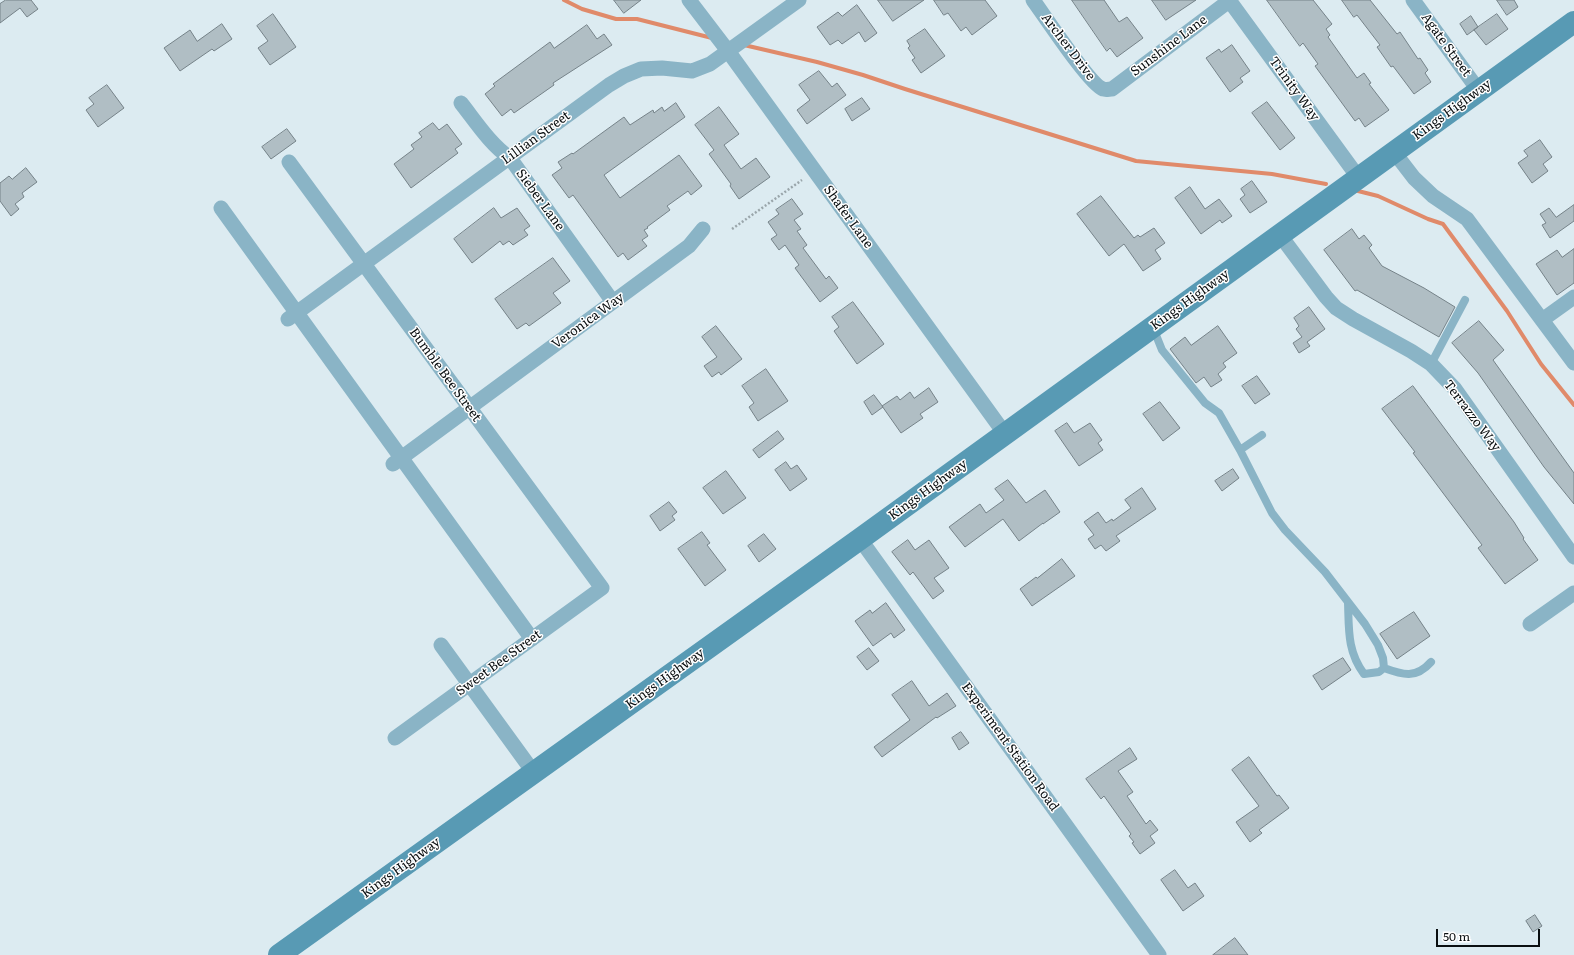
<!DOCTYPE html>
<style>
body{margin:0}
#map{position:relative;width:1574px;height:955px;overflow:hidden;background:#dcebf1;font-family:Literata,serif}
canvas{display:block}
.scale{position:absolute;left:1436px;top:929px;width:104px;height:18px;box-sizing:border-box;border:2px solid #0a0f11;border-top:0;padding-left:5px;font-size:12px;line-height:14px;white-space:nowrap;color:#0a0f11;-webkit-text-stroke:3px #fff;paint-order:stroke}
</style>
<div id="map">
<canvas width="1574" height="955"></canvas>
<div class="scale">50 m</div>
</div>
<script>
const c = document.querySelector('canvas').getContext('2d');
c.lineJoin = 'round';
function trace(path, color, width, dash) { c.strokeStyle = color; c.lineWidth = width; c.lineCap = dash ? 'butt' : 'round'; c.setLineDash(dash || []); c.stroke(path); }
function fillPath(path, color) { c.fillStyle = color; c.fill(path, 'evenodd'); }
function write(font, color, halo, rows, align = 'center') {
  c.font = font + ' Literata,serif'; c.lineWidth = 3; c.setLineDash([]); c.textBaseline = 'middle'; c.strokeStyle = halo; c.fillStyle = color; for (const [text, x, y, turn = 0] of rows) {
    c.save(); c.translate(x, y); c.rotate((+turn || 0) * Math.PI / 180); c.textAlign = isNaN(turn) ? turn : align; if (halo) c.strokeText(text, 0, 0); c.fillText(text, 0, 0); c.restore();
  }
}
trace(new Path2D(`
 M564,0L582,9L616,19H637L712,38
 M744,45L817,62L863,75L905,89L1136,161L1272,174L1326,184
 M1354,190L1378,196L1428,219L1443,224L1507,311L1541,364L1574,405`), '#e08a6a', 4);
const building = new Path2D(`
 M6,0H31L38,9L27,17L20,8L0,23V4Z
 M614,0H641L624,13Z
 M878,0H924L893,21Z
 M934,0H985L997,16L972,35L966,27L961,31L948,13L944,15Z
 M1072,0H1104L1119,22L1127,17L1143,38L1117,57L1110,48L1107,51Z
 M1152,0H1196L1166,20Z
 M1267,0H1313L1332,24L1326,29L1330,35L1328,37L1357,78L1364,73L1371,83L1369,84L1389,110L1365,127L1359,118L1355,121L1315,66L1318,64L1303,43L1300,46Z
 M1342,0H1370L1397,34L1400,32L1418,59L1420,58L1428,70L1425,73L1431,82L1414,94L1393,66L1391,67L1377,47L1380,45L1357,15L1354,17Z
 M1497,0H1514L1518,7L1507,15Z
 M857,5L877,33L865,42L859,32L842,44L838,40L830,45L817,27L838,12L842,16Z
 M273,14L296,47L270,65L258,48L268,41L257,26Z
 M1497,14L1508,29L1486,45L1474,30Z
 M1471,16L1478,27L1467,35L1460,24Z
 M222,24L232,39L214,51L212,49L180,71L164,48L190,30L197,41Z
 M587,25L597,39L604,34L612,45L553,83L554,85L514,113L511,109L502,116L485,94L495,86L493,84L550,42L554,48Z
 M925,29L945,56L921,73L912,60L915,58L908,48L910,46L907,41Z
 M1232,45L1250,71L1240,78L1243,82L1230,92L1206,58L1219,49L1221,52Z
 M819,71L832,87L837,83L846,95L807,124L797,110L810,100L799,85Z
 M107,85L124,108L98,127L86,110L94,104L89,98Z
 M862,98L870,109L852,121L845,109Z
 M1267,102L1295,138L1280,150L1252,113Z
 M676,103L685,117L604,175L620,198L679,155L702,186L691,195L688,191L667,206L670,210L647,227L648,228L644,230L648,236L642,240L647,246L628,260L623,253L618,257L573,195L569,198L552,175L562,168L558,162L572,153L573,154L624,117L630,125L653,110L654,113L662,107L664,111Z
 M719,107L739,134L724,145L741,169L756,158L770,177L739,199L730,186L731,184L709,154L714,150L695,125Z
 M433,123L439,130L447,124L462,144L455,149L458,153L411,188L394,164L414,149L411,145L422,137L419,133Z
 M287,129L296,141L271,159L262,147Z
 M1540,140L1552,157L1543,164L1548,171L1532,183L1518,163L1528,156L1524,151Z
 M26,168L37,182L22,193L24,197L15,204L19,209L11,216L0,201V183L9,176L12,179Z
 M1252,181L1267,202L1250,213L1240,199L1245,195L1241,189Z
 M1190,187L1205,209L1219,199L1232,216L1222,223L1220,220L1201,234L1175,198Z
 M1101,196L1134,238L1138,235L1140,237L1154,228L1165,243L1155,250L1161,259L1143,271L1124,244L1109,256L1077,214Z
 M792,199L803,214L794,220L801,229L797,231L807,245L803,248L826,279L829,276L838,288L820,302L795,268L799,265L785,245L779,250L771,239L777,235L768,222L779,214L776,210Z
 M1574,205V221L1550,238L1542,225L1546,223L1540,214L1549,208L1556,217Z
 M494,208L501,218L517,208L530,226L524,230L528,235L513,245L509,241L503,245L500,241L472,263L454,239Z
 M1352,229L1359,239L1364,235L1372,245L1369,248L1382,266L1424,288L1455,307L1439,337L1357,290L1355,291L1324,250Z
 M1574,249V283L1557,295L1536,264L1557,250L1562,257Z
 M553,258L570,281L553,293L561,303L529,326L526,323L517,329L495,299Z
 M853,302L884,344L857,364L834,331L839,327L832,317Z
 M1309,307L1325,329L1307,342L1310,346L1299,353L1293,343L1302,337L1296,329L1299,326L1294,318Z
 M1479,321L1504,350L1493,360L1574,473V504L1544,467L1478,373L1452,343Z
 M716,326L742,359L721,375L719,372L712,377L704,366L717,357L702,337Z
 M1218,326L1237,353L1223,363L1226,367L1218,374L1222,380L1211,387L1204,377L1196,383L1170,349L1185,337L1191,345Z
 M766,369L788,401L758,421L749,407L754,403L742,386Z
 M1257,376L1270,394L1255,404L1242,386Z
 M1413,386L1514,522L1524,538L1523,539L1538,560L1505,584L1478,548L1482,545L1413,453L1415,452L1382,409Z
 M929,388L938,402L920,414L923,418L901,433L882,406L897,396L900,400L910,392L914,398Z
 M874,395L883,407L872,415L864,402Z
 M1160,402L1180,428L1163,441L1143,414Z
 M1067,423L1074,433L1090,423L1102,440L1098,443L1103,450L1079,466L1055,431Z
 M778,431L784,439L759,458L753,450Z
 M786,462L791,469L797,465L807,479L790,491L775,470Z
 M1233,469L1239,478L1222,491L1215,481Z
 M726,471L746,498L723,514L703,488Z
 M1008,480L1026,503L1045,490L1060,512L1043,524V523L1019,541L1003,519L965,547L949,527L980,504L986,513L1004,500L995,489Z
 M1142,488L1156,509L1116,536L1120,541L1106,551L1101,545L1095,549L1088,539L1094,535L1084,522L1098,512L1106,523L1112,519L1113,521L1131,508L1125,500Z
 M669,502L677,512L672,516L675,520L660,531L650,516Z
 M702,532L710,543L707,545L726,570L705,586L678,549Z
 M764,534L776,549L759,562L748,546Z
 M908,540L915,550L929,540L949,568L934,578L944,591L933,599L913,572L910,575L892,552Z
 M1062,559L1075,576L1032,606L1020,589L1036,577L1037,578Z
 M886,603L905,630L894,638L891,633L873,646L855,621L870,610L872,613Z
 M1414,612L1430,636L1397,659L1380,634Z
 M869,648L879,661L867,670L857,657Z
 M1343,658L1351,670L1322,690L1313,676Z
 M912,681L929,706L947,693L956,706L937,718L936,717L882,757L874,747L910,720L892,695Z
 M961,732L969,743L959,750L952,738Z
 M1130,748L1137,759L1118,771L1133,792L1127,796L1146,824L1150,820L1158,830L1150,836L1155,843L1140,854L1132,843L1134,842L1129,836L1131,834L1104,796L1101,799L1086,779Z
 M1249,757L1277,796L1279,795L1289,808L1259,830L1262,833L1250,842L1236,822L1259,806L1232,770Z
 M1175,870L1188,888L1195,883L1204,896L1183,911L1161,880Z
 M1535,915L1542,926L1533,932L1526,921Z
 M1235,938L1248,955H1213Z`);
fillPath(building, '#b0bec4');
trace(building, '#758288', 1);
trace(new Path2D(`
 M732,229L802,180`), '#9aa6ab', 2.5, [2, 2]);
trace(new Path2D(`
 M1156,328V335L1162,350L1205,403L1219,413L1240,450L1272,513L1285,530L1325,572L1365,624L1378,645L1383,658L1384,668L1379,672L1364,674C1347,651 1349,629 1348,602
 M1431,364L1465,300
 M1240,450L1262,435
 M1384,668C1403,675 1416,679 1431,662`), '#8ab4c6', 8);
trace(new Path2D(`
 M689,0L728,51L1005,434
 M1033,0C1044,15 1090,85 1103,89C1106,90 1109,89 1112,89L1229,1
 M1229,0L1358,177
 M1413,0L1479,91
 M461,103C476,122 490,144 510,158L613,302
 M1394,152L1414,178L1433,196L1467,219L1574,363
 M289,162L602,588L395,738
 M221,208L532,639
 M1280,235L1326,297L1336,308L1353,319L1411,351L1431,364L1455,389L1574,557
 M288,319L609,85L624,76L641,69L662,68L692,71L710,64L799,0
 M1542,320L1574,297
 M393,464L689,246L703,229
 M860,539L1159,955
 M1530,624L1574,593
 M441,645L534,773`), '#8ab4c6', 15);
trace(new Path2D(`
 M279,955L860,539L1574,22`), '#589ab4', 22);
write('13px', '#0a0f11', '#fff', [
 ["Agate Street",1446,45,54],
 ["Sunshine Lane",1169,46,-37],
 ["Archer Drive",1068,47,53],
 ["Trinity Way",1294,89,54],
 ["Kings Highway",1452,110,-36],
 ["Lillian Street",536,138,-36],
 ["Sieber Lane",540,200,54],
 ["Shafer Lane",848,217,54],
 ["Kings Highway",1190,300,-36],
 ["Veronica Way",588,321,-36],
 ["Bumble Bee Street",445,375,54],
 ["Terrazzo Way",1472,416,53],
 ["Kings Highway",928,490,-36],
 ["Sweet Bee Street",499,663,-36],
 ["Kings Highway",665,679,-36],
 ["Experiment Station Road",1010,747,54],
 ["Kings Highway",401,868,-36]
]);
</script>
